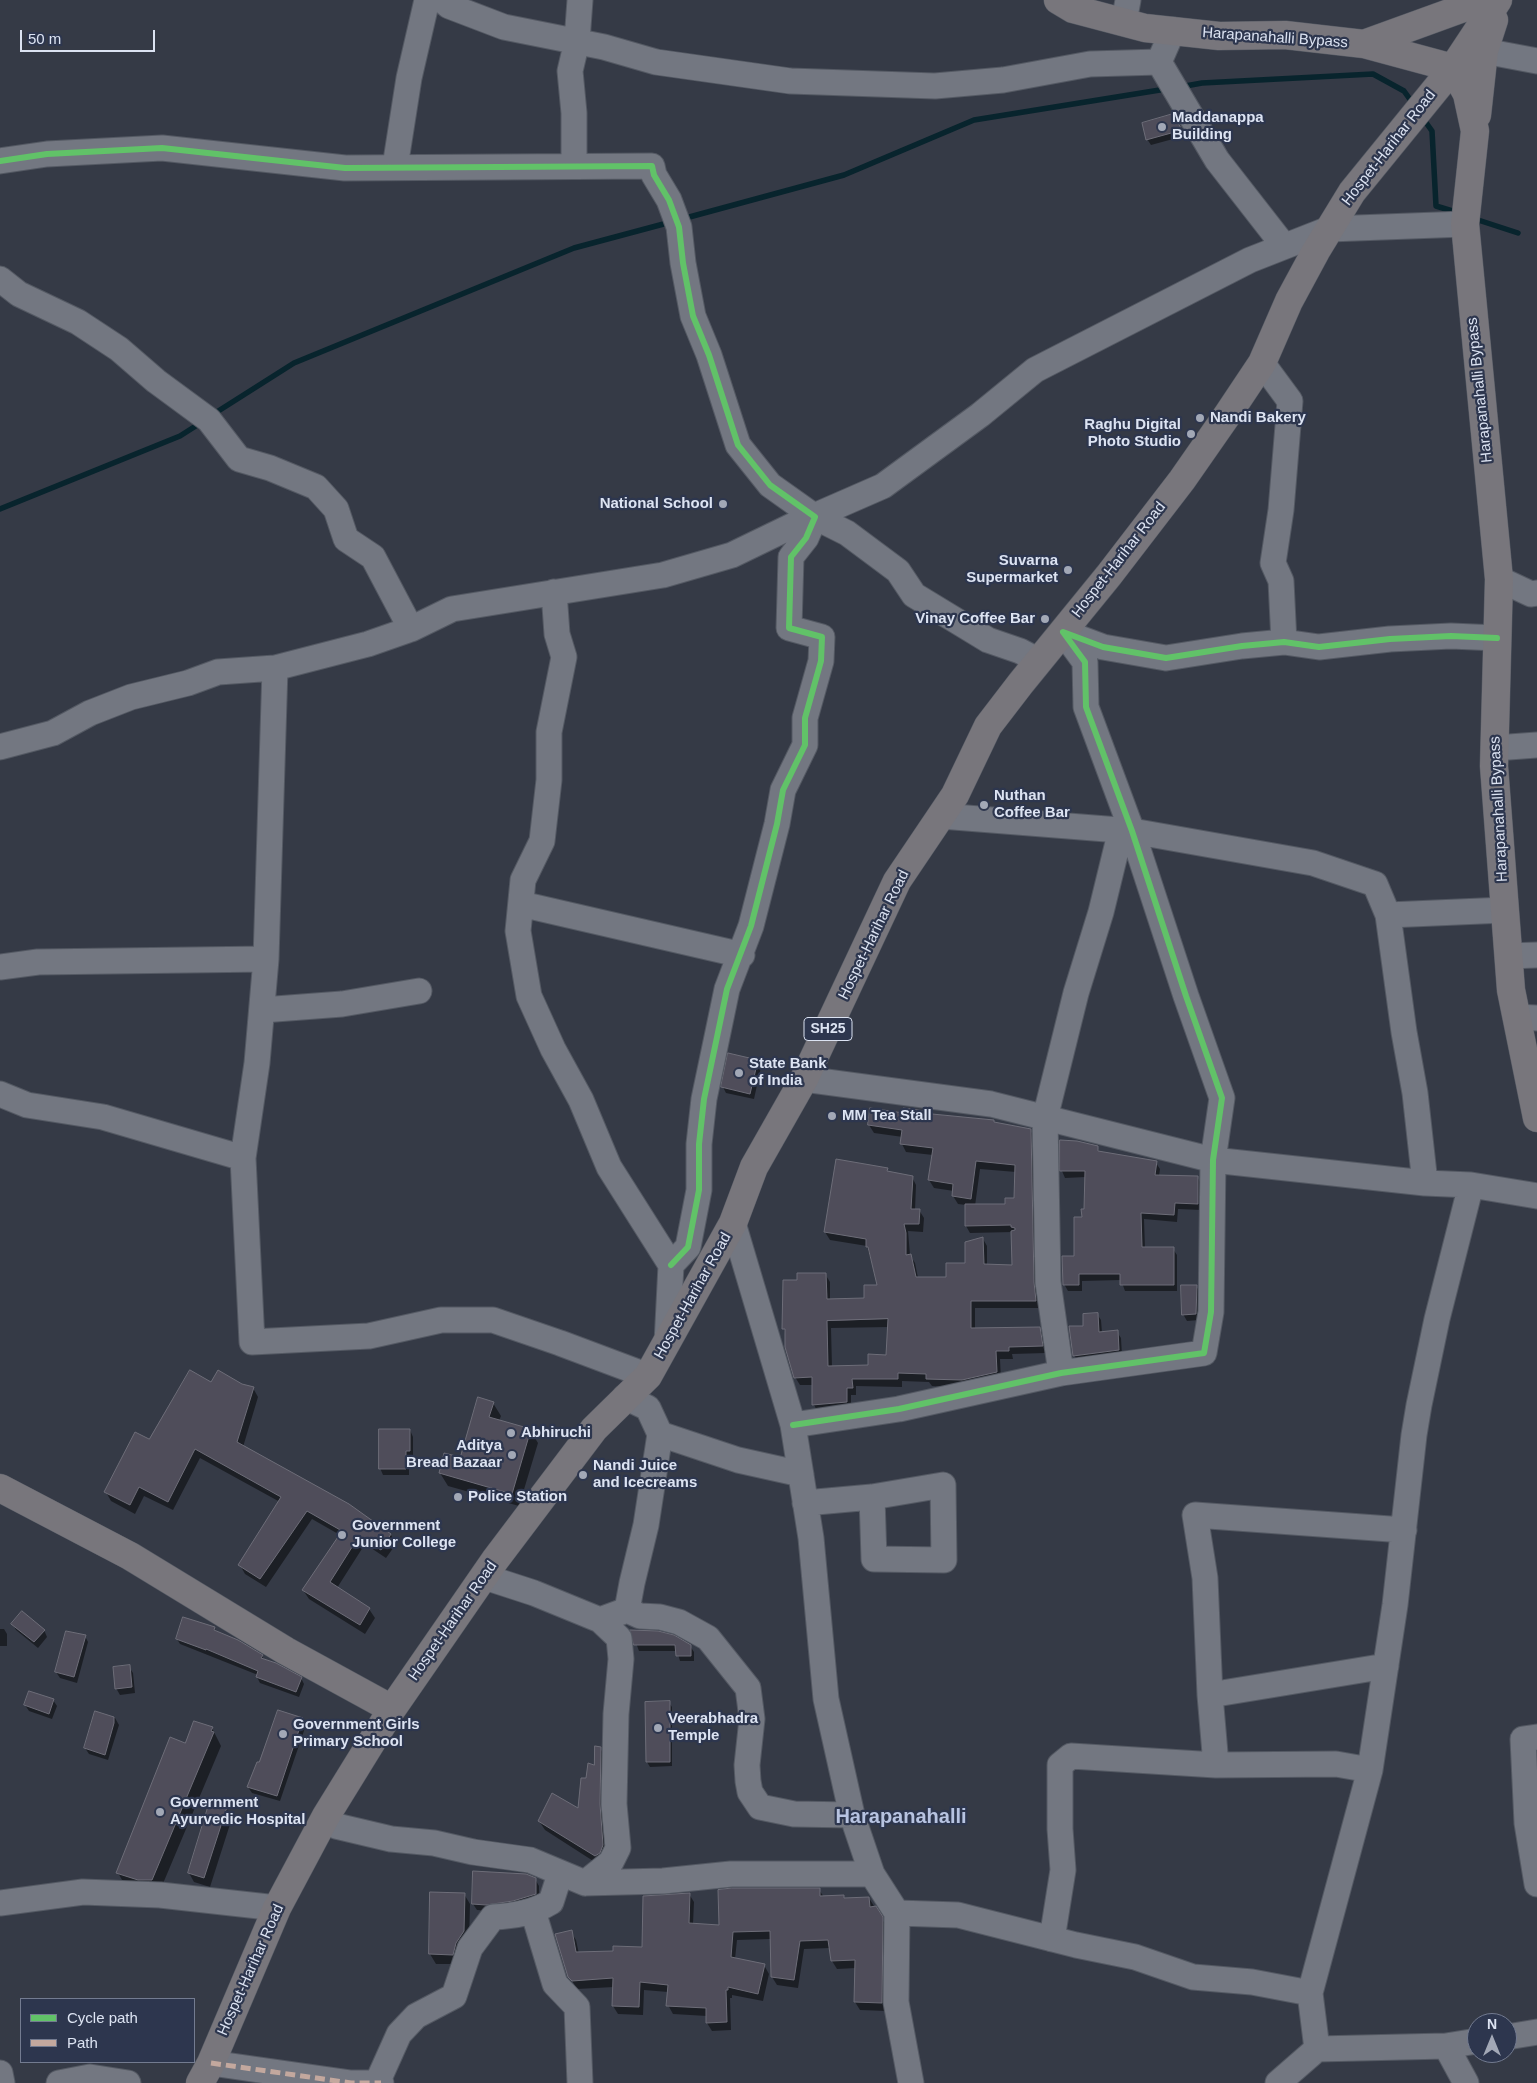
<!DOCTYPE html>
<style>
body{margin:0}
#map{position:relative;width:1537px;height:2083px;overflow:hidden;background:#353a46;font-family:Arial,sans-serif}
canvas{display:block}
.legend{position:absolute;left:20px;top:1998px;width:175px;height:65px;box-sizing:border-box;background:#2d364e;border:1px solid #737b90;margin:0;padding:6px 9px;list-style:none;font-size:15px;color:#dce3f2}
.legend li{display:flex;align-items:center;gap:10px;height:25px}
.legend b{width:25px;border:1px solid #737b90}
.north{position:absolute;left:1467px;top:2013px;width:50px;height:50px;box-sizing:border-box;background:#2d364e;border:1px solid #737b90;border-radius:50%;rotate:0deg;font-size:14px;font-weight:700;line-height:20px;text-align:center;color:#dce3f2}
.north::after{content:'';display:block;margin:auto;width:18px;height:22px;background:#a2a8b6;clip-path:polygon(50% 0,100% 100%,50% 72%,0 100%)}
.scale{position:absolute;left:20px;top:30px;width:135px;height:22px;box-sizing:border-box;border:2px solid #dce3f2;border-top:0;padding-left:6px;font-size:15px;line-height:18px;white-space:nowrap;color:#dce3f2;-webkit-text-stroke:4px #2d364e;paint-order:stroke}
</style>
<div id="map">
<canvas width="1537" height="2083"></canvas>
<ul class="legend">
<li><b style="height:6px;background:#61c268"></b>Cycle path</li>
<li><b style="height:6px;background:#c3a89e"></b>Path</li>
</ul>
<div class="north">N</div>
<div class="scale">50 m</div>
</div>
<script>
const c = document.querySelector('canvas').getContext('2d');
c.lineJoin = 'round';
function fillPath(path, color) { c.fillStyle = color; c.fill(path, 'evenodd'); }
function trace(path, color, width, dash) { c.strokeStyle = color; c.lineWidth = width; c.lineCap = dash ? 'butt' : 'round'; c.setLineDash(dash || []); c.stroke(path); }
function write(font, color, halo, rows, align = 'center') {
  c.font = font + ' Arial,sans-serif'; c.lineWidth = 4.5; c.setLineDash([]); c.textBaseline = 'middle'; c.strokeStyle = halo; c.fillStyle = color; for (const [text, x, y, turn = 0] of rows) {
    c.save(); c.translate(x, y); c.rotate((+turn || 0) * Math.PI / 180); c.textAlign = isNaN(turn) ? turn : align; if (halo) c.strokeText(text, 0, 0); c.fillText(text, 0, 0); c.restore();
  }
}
fillPath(new Path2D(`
 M1173,116L1184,136L1151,145L1147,139Z
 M757,1061L761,1067L754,1099L726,1093L723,1087Z
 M904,1114L994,1123L1030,1130L1035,1138L1040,1308H975V1330L1039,1328L1044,1336L1046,1353L1012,1354L1013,1359H1000L1001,1380L967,1388L932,1386L929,1382L902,1381V1387L856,1386V1395H851V1410L818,1412L814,1405L813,1385H800L795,1377L786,1347L783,1310L798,1281L825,1274L830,1282V1300L865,1299L878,1286L867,1246L830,1240L825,1232L887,1169L889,1173L912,1177L916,1185L915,1210H919L924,1218L923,1232L908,1231L910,1255L915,1263L918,1278H947L966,1264L983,1239L987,1246V1266H1013V1232L970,1233L966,1226V1205L958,1204L953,1196L954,1191L934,1188L929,1180L933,1155L906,1152L902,1144L903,1137L874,1133L869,1125ZM980,1169L1016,1172L1015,1199L1006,1206H975ZM889,1327L887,1356L869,1366L832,1367L831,1328Z
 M1097,1147L1100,1153L1156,1163L1160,1169L1159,1176L1198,1178L1201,1184V1210L1178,1209L1177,1222L1144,1219L1145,1249H1173L1177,1255V1291H1125L1121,1280L1082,1281V1291H1068L1064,1284L1076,1257L1085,1211L1086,1177L1065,1178L1062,1171Z
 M1196,1286L1200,1292L1199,1320L1187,1321L1183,1314Z
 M1097,1314L1101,1320L1102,1333L1117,1332L1121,1338L1122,1356L1078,1362L1074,1355L1084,1327Z
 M212,1384L241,1385L253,1388L258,1397L243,1447L348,1505L391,1535L396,1544L386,1558L365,1544L337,1588L369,1609L375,1618L365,1634L309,1599L303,1590L340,1535L312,1519L266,1587L245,1574L240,1565L280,1502L200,1458L173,1510L144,1496L135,1514L111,1501L106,1492L149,1441Z
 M493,1403L501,1416L499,1421L530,1430L538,1443L519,1506L448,1486L440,1473L461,1459Z
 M410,1430L413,1437V1457H409V1475H383L380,1468Z
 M13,1624L44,1630L47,1637L38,1648L16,1630Z
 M214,1628L217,1632L262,1656L264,1660L301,1678L304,1684L299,1697L260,1683L257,1677L258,1675L180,1644L177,1639Z
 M0,1629H4L7,1634V1646H0Z
 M67,1631L85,1636L88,1642L77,1683L60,1678L56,1672Z
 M632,1632L690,1646L694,1652V1661H680L677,1651H639Z
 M129,1667L133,1673L135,1693L120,1695L116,1688Z
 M53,1700L57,1706L52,1719L29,1711L25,1705Z
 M646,1703H669L672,1707V1766L650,1767L647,1762Z
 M96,1713L115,1718L119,1725L108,1760L89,1754L85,1748Z
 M302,1719L306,1725L280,1801L252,1793L248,1787L260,1764Z
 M212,1728L221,1746L159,1893L125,1885L118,1873L186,1745Z
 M600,1748L606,1758L608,1856L601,1866L545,1830L539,1821L579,1810L587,1780L595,1767Z
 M226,1808L232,1818L210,1887L194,1882L189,1873Z
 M535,1879L539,1886V1900L490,1911L477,1910L473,1904Z
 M819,1890L824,1897L843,1896L845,1899L869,1898L887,1927L886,2011L860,2010L855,2002L856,1968L837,1969L832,1961L830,1948L804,1949L798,1988L777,1985L772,1977L771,1939L737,1940L735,1959L764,1965L769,1974L763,2001L732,1995V1998H730L731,2030L712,2031L707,2023V2016L673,2014L668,2005V1992L644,1990L643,2015L618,2014L613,2006L614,1987L577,1989L569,1976L571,1932L576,1940L579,1954L615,1952L643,1948L689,1894L694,1902L693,1924L720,1926Z
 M464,1894L470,1904L469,1942L458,1964H436L430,1954Z`), '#0007');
trace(new Path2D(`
 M1180,87L1202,83L1373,74L1404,91L1414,105
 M1422,117L1432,131L1436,206L1459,213
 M1472,218L1518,233
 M682,219L844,175L974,120L1166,89
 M212,415L294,363L574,248L671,222
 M0,509L180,436L202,422`), '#08242d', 5.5);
const building = new Path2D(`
 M1173,114L1182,130L1146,140L1142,123Z
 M728,1053L758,1060L750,1094L721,1087Z
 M870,1108L903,1113V1108L932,1112V1114L994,1120V1122L1031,1129L1034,1282L1036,1301H971V1328L1040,1327L1043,1346L1009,1347V1351H996L997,1372L962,1380L926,1379V1374L898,1373V1379H852L853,1388H847V1402L812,1405V1377L794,1378L785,1347V1329H782L783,1280H797V1273H826L827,1299L864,1298V1285H877L868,1247H866V1239L824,1232L836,1159L888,1168L887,1171L913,1176L911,1209H920L919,1224H904L906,1233V1255L911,1254L916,1277H946V1263H965V1242L983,1237L984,1264L1012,1265L1011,1231L1015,1230V1228L1011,1227V1225L965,1226V1204H1005V1198H1014L1015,1165L976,1161L971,1199L952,1196L953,1184L928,1180L933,1148L900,1144L902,1130L868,1125ZM888,1319L886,1355L868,1354V1365L828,1366L827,1321Z
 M1060,1140L1077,1141L1098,1146V1151L1157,1161L1155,1175L1198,1176V1204L1175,1203L1174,1215L1141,1213L1142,1247H1174V1285H1120V1274H1079V1285H1063L1062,1256H1074V1217H1082L1081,1209H1084L1085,1171H1060Z
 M1181,1285H1197L1196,1314L1182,1315Z
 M1098,1313L1099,1332L1118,1330L1119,1350L1073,1356L1069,1326H1083V1314Z
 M190,1370L211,1382L218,1370L242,1384L254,1387L237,1442L349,1504L391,1534L381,1550L359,1536L330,1582L370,1608L360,1625L302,1590L342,1531L307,1511L260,1579L238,1565L281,1497L195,1449L168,1502L139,1487L130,1505L104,1492L135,1432L149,1439Z
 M478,1397L494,1402L489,1417L531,1429L512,1494L439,1473L444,1453L460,1457Z
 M379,1429H410V1451H406V1469H379Z
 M22,1611L45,1630L34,1642L11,1624Z
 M183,1617L215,1627L214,1630L238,1640L263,1655L261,1658L276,1663L302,1677L296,1692L256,1677L258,1671L206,1649V1650L176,1639Z
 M630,1630L658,1631L674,1635L691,1645V1656H676L675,1645H634Z
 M66,1631L86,1635L74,1677L55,1672Z
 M130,1665L132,1687L115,1689L113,1667Z
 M29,1691L54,1699L49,1714L24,1705Z
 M670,1701V1762H646L645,1702Z
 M278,1710L303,1718L277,1796L247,1787L257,1762H259Z
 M95,1711L114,1717V1723L105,1755L84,1748Z
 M194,1721L213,1727L211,1731L214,1732L152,1880H138L116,1873L170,1737L185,1743Z
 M595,1746L601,1747L600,1804L603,1845L600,1853L595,1856L538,1821L552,1793L578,1808L581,1778H586L588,1763L594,1765Z
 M210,1801L227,1807L204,1878L188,1873Z
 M473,1871L526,1874L536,1878V1894L513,1901L486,1905L472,1904Z
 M732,1888H820V1896L844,1895V1898L869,1897L870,1907L876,1906L883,1917L882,2003L854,2002L855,1960L831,1961L828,1940L800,1941L794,1980L771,1977L770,1931L733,1932L731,1957L765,1964L758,1994L728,1987V1990H726L727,2022L706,2023V2008L666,2006L668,1985L640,1982L639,2007L612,2006L613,1978L572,1981L568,1977L555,1934L572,1930L576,1952L613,1951V1946L642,1947L643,1896L690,1893L689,1923L719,1925L718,1890Z
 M430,1892L465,1893L464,1931L456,1943L453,1955L429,1954Z`);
fillPath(building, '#4f4d5a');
trace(building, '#6d6d78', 1);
const minor = new Path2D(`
 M442,0L449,6L504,27L604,47L656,62L790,81L935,86L1003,80L1090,64L1159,62L1173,30
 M1124,22L1128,0
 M1484,51L1537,61
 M1159,62L1217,160L1284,246
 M0,161L47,154L162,148L345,168L652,166L654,175L669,200L679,227L683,263L693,316L709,355L738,445L770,485L815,517L806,538L791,557L789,628L822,637L821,661L805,718V745L783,790L777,824L751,926L727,989L717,1037L704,1099L699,1144V1190L688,1247L671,1265
 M574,165V113L570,71L577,41L580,0
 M395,167L409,78L427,0
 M0,279L19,294L78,322L119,349L156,381L209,420L239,459L270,468L316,487L336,509L346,539L373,557L411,629
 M1262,363L1290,401L1281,510L1273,563L1281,581L1284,642
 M815,517L847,533L898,571L914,595L988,640L1020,651L1039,661
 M1499,579L1531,594L1537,593
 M554,592L557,634L564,657L549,732V780L542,841L523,880L518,931L529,996L553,1049L581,1100L609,1167L671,1265L667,1343
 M0,747L53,733L90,713L131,697L188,683L218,672L275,668L368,644L411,629L452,609L663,575L732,555L796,524L883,486L980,415L1035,370L1250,260L1329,229L1465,224
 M1495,748L1537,745
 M941,816L1132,831L1313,863L1375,884L1388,915L1505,910
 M521,904L742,955
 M1388,915L1404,1032L1415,1093L1425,1183
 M1508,956L1537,955
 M0,967L38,962L266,959
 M262,1010L342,1004L419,991
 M1516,1017L1537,1018
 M804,1079L991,1104L1213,1160L1425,1183L1471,1185L1537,1196
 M0,1094L27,1105L103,1117L243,1158L252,1342L369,1336L441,1320H493L560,1343L648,1376
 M243,1158L257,1063L266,959L275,668
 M733,1223L793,1425L811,1538L826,1699L852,1815L872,1874L897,1913L896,2002L911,2083
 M1061,1373L1048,1282L1045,1118L1076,993L1101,912L1121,830
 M793,1425L899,1409L1061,1373L1204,1353L1211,1312L1213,1160L1222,1098L1186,996L1132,831L1086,707L1085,662L1063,632L1103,647L1166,658L1242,646L1284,642L1319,647L1390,639L1451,636L1497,638
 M660,1434L738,1460L801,1474
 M805,1503L872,1497L943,1485L944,1560L874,1559L872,1497
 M483,1578L491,1579L534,1593L600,1620L627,1610L632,1583L646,1525L660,1434L648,1408L625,1397
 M627,1610L640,1616L660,1617L679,1622L708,1638L748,1688L752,1719L747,1765L748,1781L750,1792L760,1807L794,1814L852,1815
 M1210,1695L1205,1578L1195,1515L1404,1530
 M1537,1737L1523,1739L1527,1823L1537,1884
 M1216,1765L1210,1695L1386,1666
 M326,1816L336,1826L391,1839L434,1843L473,1852L530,1860L585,1883L611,1862L618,1848L614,1804L616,1714L621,1659L619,1638L600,1620
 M585,1883L663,1881L731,1874H872
 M0,1903L83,1892L160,1895L277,1908
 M533,1911L555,1984L577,2007L580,2083
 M897,1913L958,1915L1076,1945L1135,1957L1193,1977L1252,1982L1310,1993
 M1052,1939L1063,1870L1060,1829V1765L1071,1756L1216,1765L1336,1764L1370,1770
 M1507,2037L1537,2032
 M1446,2046L1477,2041
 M211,2063L351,2083H381
 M0,2073L2,2083
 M59,2083L90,2077L128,2083
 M377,2083L399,2034L416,2016L454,1996L470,1948L493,1917C514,1916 533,1913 551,1902L560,1874
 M1278,2083L1317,2049
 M1466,2083L1446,2046L1317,2049L1310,1993L1370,1770L1395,1605L1414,1435L1419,1405L1437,1319L1471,1185`);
const major = new Path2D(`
 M1058,0L1073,9L1145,28L1219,36L1285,35L1364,44L1453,68L1467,94L1475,131L1465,224L1499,579L1494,766L1511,990L1537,1118
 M1364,44L1485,0
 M1477,115L1484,51L1494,20
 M0,1488L130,1556L286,1651L392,1709
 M200,2083L211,2063L277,1908L326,1816L392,1709L495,1560L594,1429L648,1376L733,1223L754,1167L804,1079L897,881L955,795L988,726L1021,683L1109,575L1182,480L1228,414L1262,363L1289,301L1316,251L1352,192L1453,68L1498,0`);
trace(minor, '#545963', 27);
trace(major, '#545963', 29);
trace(minor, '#737781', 25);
trace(major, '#78767c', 28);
trace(new Path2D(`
 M211,2063L351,2083H381`), '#c3a89e', 5, [10, 5]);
trace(new Path2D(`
 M0,161L47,154L162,148L345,168L652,166L654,175L669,200L679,227L683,263L693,316L709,355L738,445L770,485L815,517L806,538L791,557L789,628L822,637L821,661L805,718V745L783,790L777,824L751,926L727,989L717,1037L704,1099L699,1144V1190L688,1247L671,1265
 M793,1425L899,1409L1061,1373L1204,1353L1211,1312L1213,1160L1222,1098L1186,996L1132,831L1086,707L1085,662L1063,632L1103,647L1166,658L1242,646L1284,642L1319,647L1390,639L1451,636L1497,638`), '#61c268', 6);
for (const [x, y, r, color] of [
 [1162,127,5,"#a2a8b6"],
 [1200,418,5,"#a2a8b6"],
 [1191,434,5,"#a2a8b6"],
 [723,504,5,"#a2a8b6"],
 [1068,570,5,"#a2a8b6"],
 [1045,619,5,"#a2a8b6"],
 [984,805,5,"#a2a8b6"],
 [739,1073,5,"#a2a8b6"],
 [832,1116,5,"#a2a8b6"],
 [511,1433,5,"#a2a8b6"],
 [512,1455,5,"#a2a8b6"],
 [583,1475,5,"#a2a8b6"],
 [458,1497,5,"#a2a8b6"],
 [342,1535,5,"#a2a8b6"],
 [658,1728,5,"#a2a8b6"],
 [283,1734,5,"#a2a8b6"],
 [160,1812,5,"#a2a8b6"]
]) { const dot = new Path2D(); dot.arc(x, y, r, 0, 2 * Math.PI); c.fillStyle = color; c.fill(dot); trace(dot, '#2d364e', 2); }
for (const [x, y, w] of [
 [828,1029,48]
]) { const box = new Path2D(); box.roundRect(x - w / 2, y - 11.5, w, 23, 4); c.fillStyle = '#2d364e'; c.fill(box); trace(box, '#dce3f2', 1); }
write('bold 14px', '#dce3f2', null, [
 ["SH25",828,1029]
]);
write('15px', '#dce3f2', '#2d364e', [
 ["Harapanahalli Bypass",1275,38,4],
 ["Hospet-Harihar Road",1389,148,-52],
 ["Harapanahalli Bypass",1480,390,-96],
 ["Hospet-Harihar Road",1119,560,-52],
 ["Harapanahalli Bypass",1499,809,-93],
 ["Hospet-Harihar Road",874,935,-64],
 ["Hospet-Harihar Road",693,1296,-61],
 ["Hospet-Harihar Road",453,1621,-55],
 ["Hospet-Harihar Road",251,1970,-66]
]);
write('bold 15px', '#dce3f2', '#2d364e', [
 ["Maddanappa",1172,118],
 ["Building",1172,135],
 ["Nandi Bakery",1210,418],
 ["Raghu Digital",1181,425,"right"],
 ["Photo Studio",1181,442,"right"],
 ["National School",713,504,"right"],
 ["Suvarna",1058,561,"right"],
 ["Supermarket",1058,578,"right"],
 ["Vinay Coffee Bar",1035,619,"right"],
 ["Nuthan",994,796],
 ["Coffee Bar",994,813],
 ["State Bank",749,1064],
 ["of India",749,1081],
 ["MM Tea Stall",842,1116],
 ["Abhiruchi",521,1433],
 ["Aditya",502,1446,"right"],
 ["Bread Bazaar",502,1463,"right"],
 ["Nandi Juice",593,1466],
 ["and Icecreams",593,1483],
 ["Police Station",468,1497],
 ["Government",352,1526],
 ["Junior College",352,1543],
 ["Veerabhadra",668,1719],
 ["Temple",668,1736],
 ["Government Girls",293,1725],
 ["Primary School",293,1742],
 ["Government",170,1803],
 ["Ayurvedic Hospital",170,1820]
], 'left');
write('bold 20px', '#b7c3e1', '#2d364e', [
 ["Harapanahalli",901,1817]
]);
</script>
